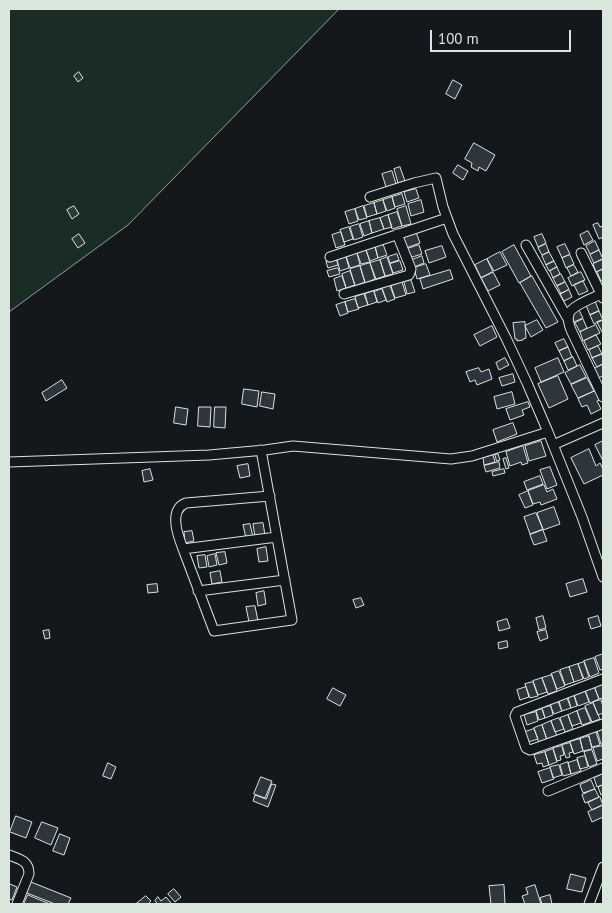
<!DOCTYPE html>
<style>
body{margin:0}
#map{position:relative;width:612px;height:913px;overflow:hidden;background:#14181c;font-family:"PT Sans",sans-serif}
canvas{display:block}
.frame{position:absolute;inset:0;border:10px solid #d8e6dc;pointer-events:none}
.scale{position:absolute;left:430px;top:30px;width:141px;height:22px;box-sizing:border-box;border:2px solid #d8e6dc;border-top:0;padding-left:6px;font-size:15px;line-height:18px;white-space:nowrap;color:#d8e6dc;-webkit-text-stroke:4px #14181c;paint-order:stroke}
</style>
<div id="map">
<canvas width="612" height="913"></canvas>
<div class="frame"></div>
<div class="scale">100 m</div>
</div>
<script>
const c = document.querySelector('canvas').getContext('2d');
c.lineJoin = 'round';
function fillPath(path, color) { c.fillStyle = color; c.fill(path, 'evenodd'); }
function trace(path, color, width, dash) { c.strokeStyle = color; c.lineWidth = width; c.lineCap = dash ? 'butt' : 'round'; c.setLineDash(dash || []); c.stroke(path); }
const green = new Path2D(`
 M9,9H339L128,225L9,312Z`);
fillPath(green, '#1a2d24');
trace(green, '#939e99', 1);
const building = new Path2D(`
 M79,72L83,78L78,82L74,76Z
 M453,80L462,85L455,99L446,94Z
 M474,143L495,155L486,171L479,167L478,171L471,167L472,163L465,159Z
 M458,165L468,171L463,180L453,173Z
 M400,167L405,181L398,183L394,169Z
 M392,171L396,184L386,187L382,174Z
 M416,189L419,198L407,202L404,192Z
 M402,194L405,204L395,207L392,197Z
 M392,197L395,208L387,211L383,200Z
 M383,200L386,211L377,214L374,203Z
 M421,200L424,212L411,216L408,204Z
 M374,203L377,214L367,217L364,206Z
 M74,206L79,214L72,219L67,210Z
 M363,206L367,218L359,220L355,209Z
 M406,206L411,224L402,226L397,209Z
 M355,209L358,221L349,224L345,212Z
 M397,212L402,226L392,229L388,215Z
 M388,215L392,227L384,229L380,218Z
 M380,218L384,229L372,233L369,221Z
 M369,221L372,233L364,236L360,224Z
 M598,223L600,227L603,226V237L599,239L593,225Z
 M359,224L363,237L354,240L350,227Z
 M349,227L353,239L344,242L340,230Z
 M588,231L593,240L584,245L580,235Z
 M341,232L345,245L336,248L332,235Z
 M416,232L420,243L406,248L403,237Z
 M79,234L85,243L78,248L72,239Z
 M542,234L546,243L538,247L534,237Z
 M595,241L599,250L590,254L586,246Z
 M383,244L387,255L378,258L375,246Z
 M546,244L549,252L542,255L538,248Z
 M565,244L570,254L562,258L557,247Z
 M419,245L422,254L409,258L407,249Z
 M514,245L531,276L519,283L502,252Z
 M442,246L446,257L429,263L425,251Z
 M375,247L378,258L370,261L366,250Z
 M366,250L370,262L361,264L357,253Z
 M599,250L603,259L594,263L590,255Z
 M500,252L507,265L494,271L487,259Z
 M549,252L554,261L546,265L542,256Z
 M357,253L360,265L350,268L346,256Z
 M397,254L399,260L390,263L388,257Z
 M570,255L574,264L566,268L562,258Z
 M422,256L424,263L414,267L412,260Z
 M346,257L349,268L340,271L337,260Z
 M387,257L393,274L385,276L380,260Z
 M336,258L338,265L328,268L326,262Z
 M487,259L493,272L481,278L475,265Z
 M603,259V269L596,272L593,264Z
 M380,260L385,276L376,279L370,263Z
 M400,261L403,270L393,273L390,264Z
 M554,261L557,267L549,271L546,265Z
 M370,263L375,279L365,283L360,266Z
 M426,264L430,275L417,279L414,268Z
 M574,265L578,272L571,276L567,268Z
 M360,266L365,282L355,286L350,269Z
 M557,267L560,274L553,278L550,271Z
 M338,268L340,274L329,277L327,271Z
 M603,269V280L601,281L597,272Z
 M450,270L453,279L423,289L420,279Z
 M350,271L355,285L346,288L342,274Z
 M493,272L500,285L488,291L481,278Z
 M581,272L585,280L572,286L568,278Z
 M561,274L565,282L557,286L553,278Z
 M342,276L346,288L337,291L334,279Z
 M532,276L558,322L546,328L520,283Z
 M411,280L415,292L407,294L404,282Z
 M583,281L588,291L579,295L574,285Z
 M402,282L406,295L395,298L391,286Z
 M565,282L569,289L561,294L557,286Z
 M390,286L395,299L387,302L382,288Z
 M382,289L386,300L378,303L374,292Z
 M569,290L572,297L564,301L560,294Z
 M374,291L377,302L368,305L365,294Z
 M364,294L368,305L358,308L355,297Z
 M355,299L359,309L348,312L345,302Z
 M595,301L599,311L590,315L586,305Z
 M345,302L348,313L340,316L336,305Z
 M579,310L583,318L574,322L571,314Z
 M599,311L603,320L594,324L590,315Z
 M583,319L587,328L580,332L575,323Z
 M537,320L543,330L531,337L525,326Z
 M603,320V331L602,332L597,322Z
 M525,322L526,338L523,339V340L517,341V339H515L513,323Z
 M596,325L600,333L583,341L580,332Z
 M492,326L497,337L480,346L474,335Z
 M596,335L601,344L588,350L584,341Z
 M564,339L568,347L559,351L555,343Z
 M598,346L602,354L592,358L589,350Z
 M568,347L572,357L564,361L559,351Z
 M602,354L603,357V364L597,367L592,358Z
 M573,357L577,366L568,370L564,361Z
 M505,358L509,365L499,370L496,363Z
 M558,358L564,372L541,382L535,368Z
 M603,364V376L598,378L594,369Z
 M580,365L586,377L571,384L565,373Z
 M479,368L481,372L489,369L492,379L477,385L475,380L470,382L466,372Z
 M513,374L515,382L502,386L499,378Z
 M558,376L568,399L549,408L538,384Z
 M587,378L594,391L578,398L571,385Z
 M62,380L67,388L46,401L42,393Z
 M244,389L259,391L257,407L242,404Z
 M595,391L600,400L597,401L601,409L591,414L587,405L582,407L578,399Z
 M262,392L275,394L273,409L260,406Z
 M512,392L515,404L497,409L494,397Z
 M528,402L530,407L522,410L524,415L510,420L506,409Z
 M176,407L188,409L186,425L174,423Z
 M199,407H211L210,427L198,426Z
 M215,407H226L225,428L214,427Z
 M513,423L517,434L497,442L493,430Z
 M541,441L546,456L529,461L525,446Z
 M603,441V461L595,445Z
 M523,446L528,463L522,465L521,462L510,466L506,452Z
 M589,449L596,466L600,463L603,469V475L584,484L571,458Z
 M495,454H498L500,460L497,461Z
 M493,455L495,462L484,465L483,458Z
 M506,458L509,468L506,469L503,459Z
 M499,462L500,468L486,472L484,466Z
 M248,464L250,476L240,478L237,466Z
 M550,467L557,485L547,489L540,470Z
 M150,469L153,480L144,482L142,471Z
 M504,469L505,473L493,476L492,472Z
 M540,476L543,484L527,490L524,482Z
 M544,485L547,492L553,489L557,499L541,505L540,502L533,504L528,491Z
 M528,491L533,505L525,508L519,495Z
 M554,507L560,524L543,530L537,513Z
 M536,513L543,529L530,534L524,517Z
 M263,523L265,535L255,537L253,524Z
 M250,524L253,537L246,538L243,525Z
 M543,530L547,541L534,545L530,535Z
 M192,531L194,541L185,543L184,532Z
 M266,547L268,561L259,562L257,549Z
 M225,552L227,563L219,565L216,553Z
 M215,554L217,565L209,567L207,556Z
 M205,555L207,567L199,568L197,556Z
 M220,571L222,582L212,584L210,573Z
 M583,579L587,592L570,597L566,584Z
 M157,584L158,592L148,593L147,585Z
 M264,591L266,604L258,606L256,593Z
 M361,598L364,605L356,608L353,600Z
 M255,606L258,621L249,622L246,607Z
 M543,616L546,628L539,630L536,618Z
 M598,616L601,626L591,629L588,619Z
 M507,619L510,628L499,631L497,622Z
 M49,630L50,638L45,639L43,631Z
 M546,630L548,638L540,641L537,632Z
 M507,641L508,647L499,649L498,643Z
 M603,654V669L600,670L595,657Z
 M594,658L599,673L590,677L584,661Z
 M584,662L589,677L584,679L578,664Z
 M578,664L583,679L574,682L569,667Z
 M569,667L574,682L565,685L560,670Z
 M559,671L565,686L557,689L551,674Z
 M552,675L557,691L548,694L542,678Z
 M542,678L547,692L538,695L533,681Z
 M533,682L538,696L530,698L525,684Z
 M603,683V698L599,699L594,686Z
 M594,686L599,699L590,703L585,690Z
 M526,687L529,697L520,700L517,690Z
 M333,688L346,695L340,706L327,699Z
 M585,691L589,702L578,706L574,695Z
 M574,695L577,706L571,708L568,697Z
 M567,698L571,708L562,711L559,701Z
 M601,700L603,706V713L598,715L593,702Z
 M558,702L562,711L554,714L550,705Z
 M593,703L600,719L592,722L585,706Z
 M551,706L553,715L545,718L542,708Z
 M585,708L591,722L582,725L577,711Z
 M542,709L545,718L539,720L536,711Z
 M577,711L581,723L572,726L568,715Z
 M536,712L538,721L527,725L524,715Z
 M568,715L573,729L565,732L560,718Z
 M559,718L564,729L555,732L551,721Z
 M551,721L557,736L547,740L542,725Z
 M542,725L547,740L539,743L534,728Z
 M534,729L538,739L528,742L525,732Z
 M603,729V744H601L597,731Z
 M596,732L600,745L592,747L588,734Z
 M589,736L592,749L583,751L580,739Z
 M580,739L583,751L574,754L570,742Z
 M570,743L573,752L569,753L570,757L566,758L562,745Z
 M562,746L564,755L560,756L561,760L557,761L553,748Z
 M602,746L603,751V759L597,761L593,748Z
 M553,749L557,762L549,765L545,752Z
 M592,750L597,764L589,767L584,752Z
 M545,752L549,765L543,767L542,763L537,764L534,755Z
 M585,756L588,767L580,769L577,758Z
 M577,760L581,771L571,774L568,763Z
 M568,762L571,774L563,776L560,765Z
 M108,763L116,767L111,779L103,776Z
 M559,765L562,775L553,778L550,767Z
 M550,768L554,779L542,783L538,772Z
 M603,774V785L597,787L594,778Z
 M261,777L272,781L265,798L254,794Z
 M591,780L595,789L583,793L580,785Z
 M272,784L276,785L268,807L253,801L255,795L266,799Z
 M603,785V794L601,795L598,787Z
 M595,789L599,797L585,803L582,795Z
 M600,797L603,805L592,810L588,803Z
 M603,805V817L592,822L588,812Z
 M16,816L32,822L26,838L10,832Z
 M42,822L58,828L51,845L35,838Z
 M60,834L70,838L64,855L53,851Z
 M571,874L586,878L582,892L567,889Z
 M31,882L71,898L68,904H55L27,893Z
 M10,884L17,887L12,900L9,899Z
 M504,885L505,904H491L489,886Z
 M535,885L541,904H525L522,896L528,894L526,888Z
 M174,889L181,897L175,902L168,894Z
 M28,895L50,904H24Z
 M550,895L552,904H542L540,898Z
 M146,896L151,901L148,904H149H136Z
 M158,897L161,901L166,897L172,904H158L155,901Z`);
fillPath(building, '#2c363c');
trace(building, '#d8e6dc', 1);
const minor = new Path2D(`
 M370,197L414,183L436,178L443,207L453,234L506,338L527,383L548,432L582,517L603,577
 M526,245L568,319
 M581,253L603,298
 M330,257L447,218
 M344,294L409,275L411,269L397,234
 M601,294C593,298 571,306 569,314C567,319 569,325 571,330L603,397
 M553,445L603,423
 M9,462L209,455L265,450L293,446L451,459L472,456L548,432
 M270,496L186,503C168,510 178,536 183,549L277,537
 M183,549L214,631L292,620L261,450
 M198,591L285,580
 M603,679L520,711L517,712L515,716L526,748L530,750L603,724
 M548,791L603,768
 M9,855C20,859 29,861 29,874L17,904
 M589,904L603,867`);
trace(minor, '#d8e6dc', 11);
trace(minor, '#14181c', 9);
</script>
